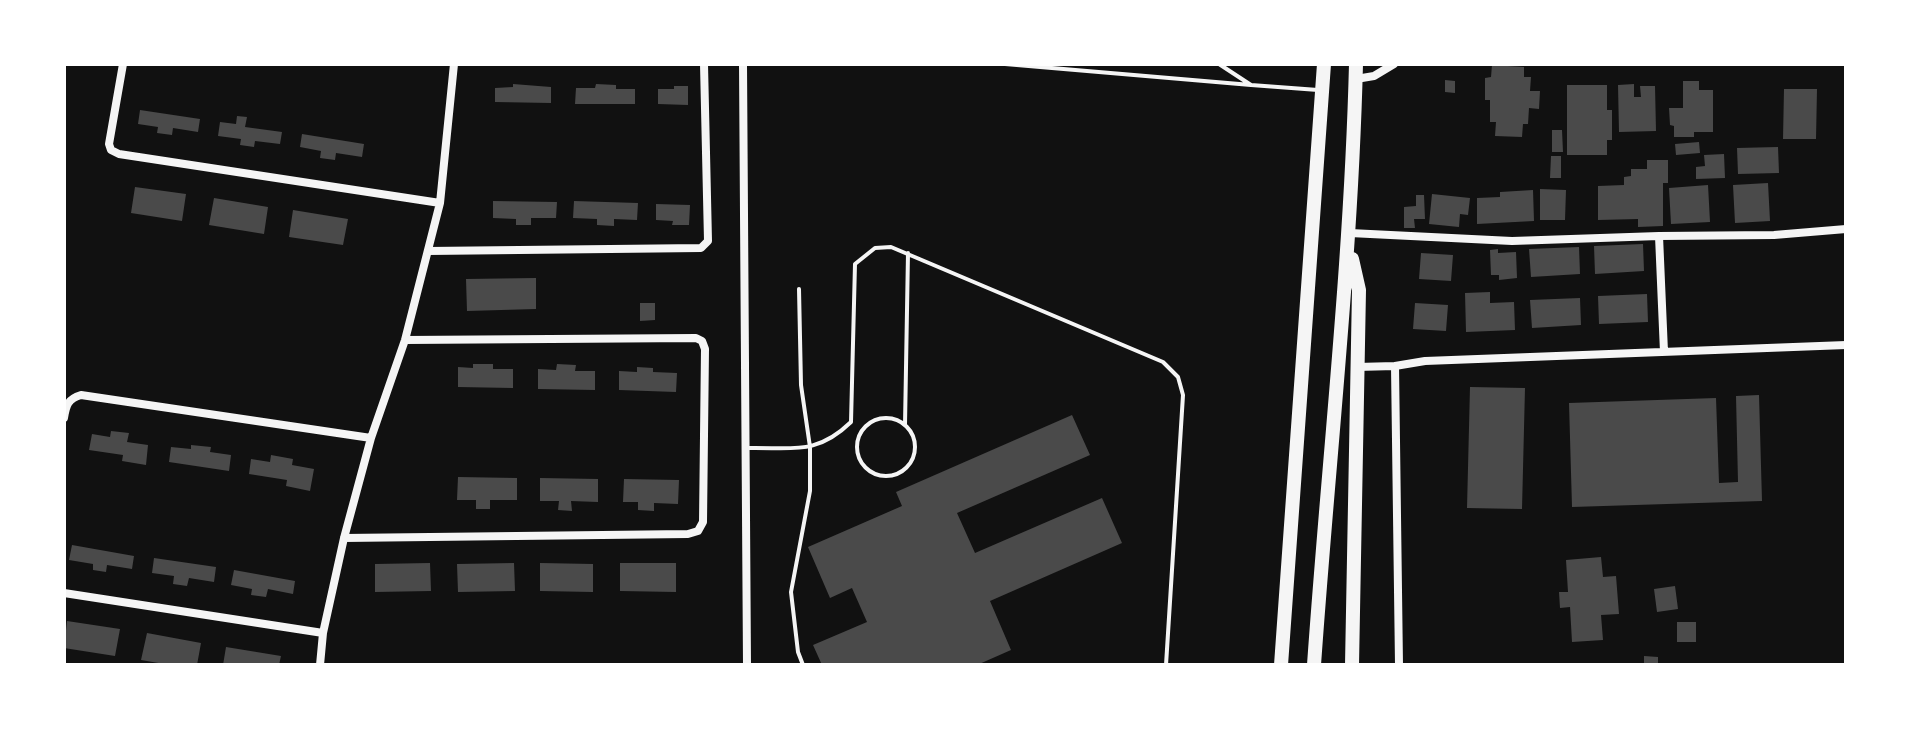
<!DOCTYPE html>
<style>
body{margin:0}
#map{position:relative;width:1910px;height:729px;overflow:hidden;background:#111;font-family:Barlow,sans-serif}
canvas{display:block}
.frame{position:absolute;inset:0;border:66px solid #fff;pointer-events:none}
</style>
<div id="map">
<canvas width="1910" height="729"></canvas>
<div class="frame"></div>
</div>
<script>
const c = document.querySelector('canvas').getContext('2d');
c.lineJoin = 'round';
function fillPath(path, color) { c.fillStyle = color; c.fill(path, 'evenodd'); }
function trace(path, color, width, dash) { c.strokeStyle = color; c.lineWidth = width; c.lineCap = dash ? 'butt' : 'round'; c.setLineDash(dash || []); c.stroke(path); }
fillPath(new Path2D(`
 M1492,65L1524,67V77H1531L1530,91H1540L1539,109L1529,108L1528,124H1523L1522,137L1495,136L1496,122H1490V100H1485V78L1491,77Z
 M1445,80L1455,81V93L1445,92Z
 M1683,81H1699V90H1713V132H1694V137H1674V126L1670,125L1669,108H1683Z
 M513,84L551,87V103L495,102V88L513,87Z
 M596,84L616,85V89H635V104H575L576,88H595Z
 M1634,84V97H1641L1640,86H1655L1656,131L1619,132L1618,85Z
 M1567,85H1607V110H1612V140H1607V155H1567Z
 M674,86H688V105L658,104V89H674Z
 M1784,89H1817L1816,139H1783Z
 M140,110L200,119L198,132L173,128L172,135L157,133L158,127L138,124Z
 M237,116L247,117L245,127L282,132L280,144L255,141L254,147L240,145L241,139L218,136L220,122L236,124Z
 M1552,130H1562L1563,152H1552Z
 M302,134L364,144L362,157L336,153L335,160L320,158L321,151L300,147Z
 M1699,142L1700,153L1676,155L1675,144Z
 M1778,147L1779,173L1738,174L1737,148Z
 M1724,154L1725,178L1696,179V167L1705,166L1704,155Z
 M1551,156H1561V178H1550Z
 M1647,160H1668V183H1663V226L1638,227V219L1598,220V186L1624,185V177L1631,176V169H1647Z
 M1768,183L1770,221L1735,223L1733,185Z
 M1708,185L1710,222L1671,224L1669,188Z
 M135,187L186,194L182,221L131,213Z
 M1540,189L1566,190L1565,220H1540Z
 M1533,190L1534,221L1477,224V198L1500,197V192Z
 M1432,194L1470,198L1468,215L1460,214L1459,227L1429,224Z
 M1416,195H1424L1425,219H1414L1415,228H1404V207L1416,206Z
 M214,198L268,207L264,234L209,225Z
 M493,201L557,202L556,218H531V225H516V219L493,218Z
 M574,201L638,203L637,220L614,219V226L597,225V219L573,218Z
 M656,204L690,205L689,225H672L673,221L656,220Z
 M293,210L348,219L343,245L289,237Z
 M1643,244L1644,271L1595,274L1594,246Z
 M1579,247L1580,274L1531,277L1529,249Z
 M1498,249V253L1516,252L1517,278L1499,280V275H1491L1490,250Z
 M1421,253L1453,255L1451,281L1419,279Z
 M536,278V309L467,311L466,279Z
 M1490,292V303L1514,302L1515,330L1466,332L1465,293Z
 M1647,294L1648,322L1599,324L1598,296Z
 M1580,298L1581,325L1532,328L1530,300Z
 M640,303H655V320L640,321Z
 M1415,303L1448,305L1446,331L1413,329Z
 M473,364H493V369H513V388L458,387V367L473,368Z
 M557,364L576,365L575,371H595V390L538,389V369L556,370Z
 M637,367L653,368V372L677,373L676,392L619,390V371L637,372Z
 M1470,387L1525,388L1522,509L1467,508Z
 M1759,395L1762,501L1572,507L1569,403L1716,398L1719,483L1738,482L1736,396Z
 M1072,415L1090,455L957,513L975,553L1102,498L1122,543L990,601L1011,650L977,665H822L813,645L867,622L852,588L830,598L808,547L902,506L896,492Z
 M111,431L129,433L127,442L148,445L146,465L122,461L123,455L89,450L92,434L110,437Z
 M191,445L211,447L210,452L231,455L229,471L169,462L171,447L191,449Z
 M271,455L293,459L292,465L314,469L310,491L286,486L287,480L249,474L251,459L270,462Z
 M458,477L517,478V500H490V509H476V500H457Z
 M540,478L598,479V502L571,501L572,511L558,510L559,501H540Z
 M624,479L679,480L678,504L654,503V511L638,510V502H623Z
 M72,545L134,556L132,569L107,565L106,572L93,570V564L69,560Z
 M1601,557L1603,577L1616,576L1619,614L1601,615L1603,640L1572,642L1570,607L1560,608L1559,592H1568L1566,560Z
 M154,558L216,567L214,582L189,578L187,586L173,584L174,576L152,573Z
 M430,563L431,591L375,592V564Z
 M514,563L515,591L458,592L457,564Z
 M540,563L593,564V592L540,591Z
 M620,563H676V592L620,591Z
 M234,570L295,581L293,594L268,589L266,597L251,595L252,589L231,585Z
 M1675,586L1678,609L1657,612L1654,589Z
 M67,621L120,629L115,656L64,648Z
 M1677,622H1696V642H1677Z
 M147,633L201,643L197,665H170L141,660Z
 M226,647L281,656L279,665H223Z
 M1644,656L1658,657V665H1644Z`), '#4a4a4a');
trace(new Path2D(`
 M1005,64L1251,85
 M1219,64L1251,85L1318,90
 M799,289L801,385L810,447V491L791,592L798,652L803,665
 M857 447a29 29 0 1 1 58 0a29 29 0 1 1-58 0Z
 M905,425L908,253
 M748,448C792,447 816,456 851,422L855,264L875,248L891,247L1163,362L1178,377L1183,395L1166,665`), '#f5f5f5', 4);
trace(new Path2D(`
 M123,64L109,144L111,150L119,154L440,203
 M743,64L747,665
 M1356,79L1374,76L1394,64
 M1350,233L1512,241L1659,236L1664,352
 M1659,236L1774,235L1846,229
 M428,251L701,248L708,241L704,64
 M1357,367L1395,366
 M64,418C66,405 68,399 81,395L371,438
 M344,538L688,534L698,531L703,522L705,349L702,341L696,338L405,340
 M64,593L323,633
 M320,665L323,633L344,538L371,438L405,340L440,203L454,64
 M1399,665L1395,366L1425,361L1846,345`), '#f5f5f5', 8);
trace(new Path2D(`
 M1281,665L1324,64
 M1314,665C1328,465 1351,265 1356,64
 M1352,665L1359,290L1352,259`), '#f5f5f5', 14);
</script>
